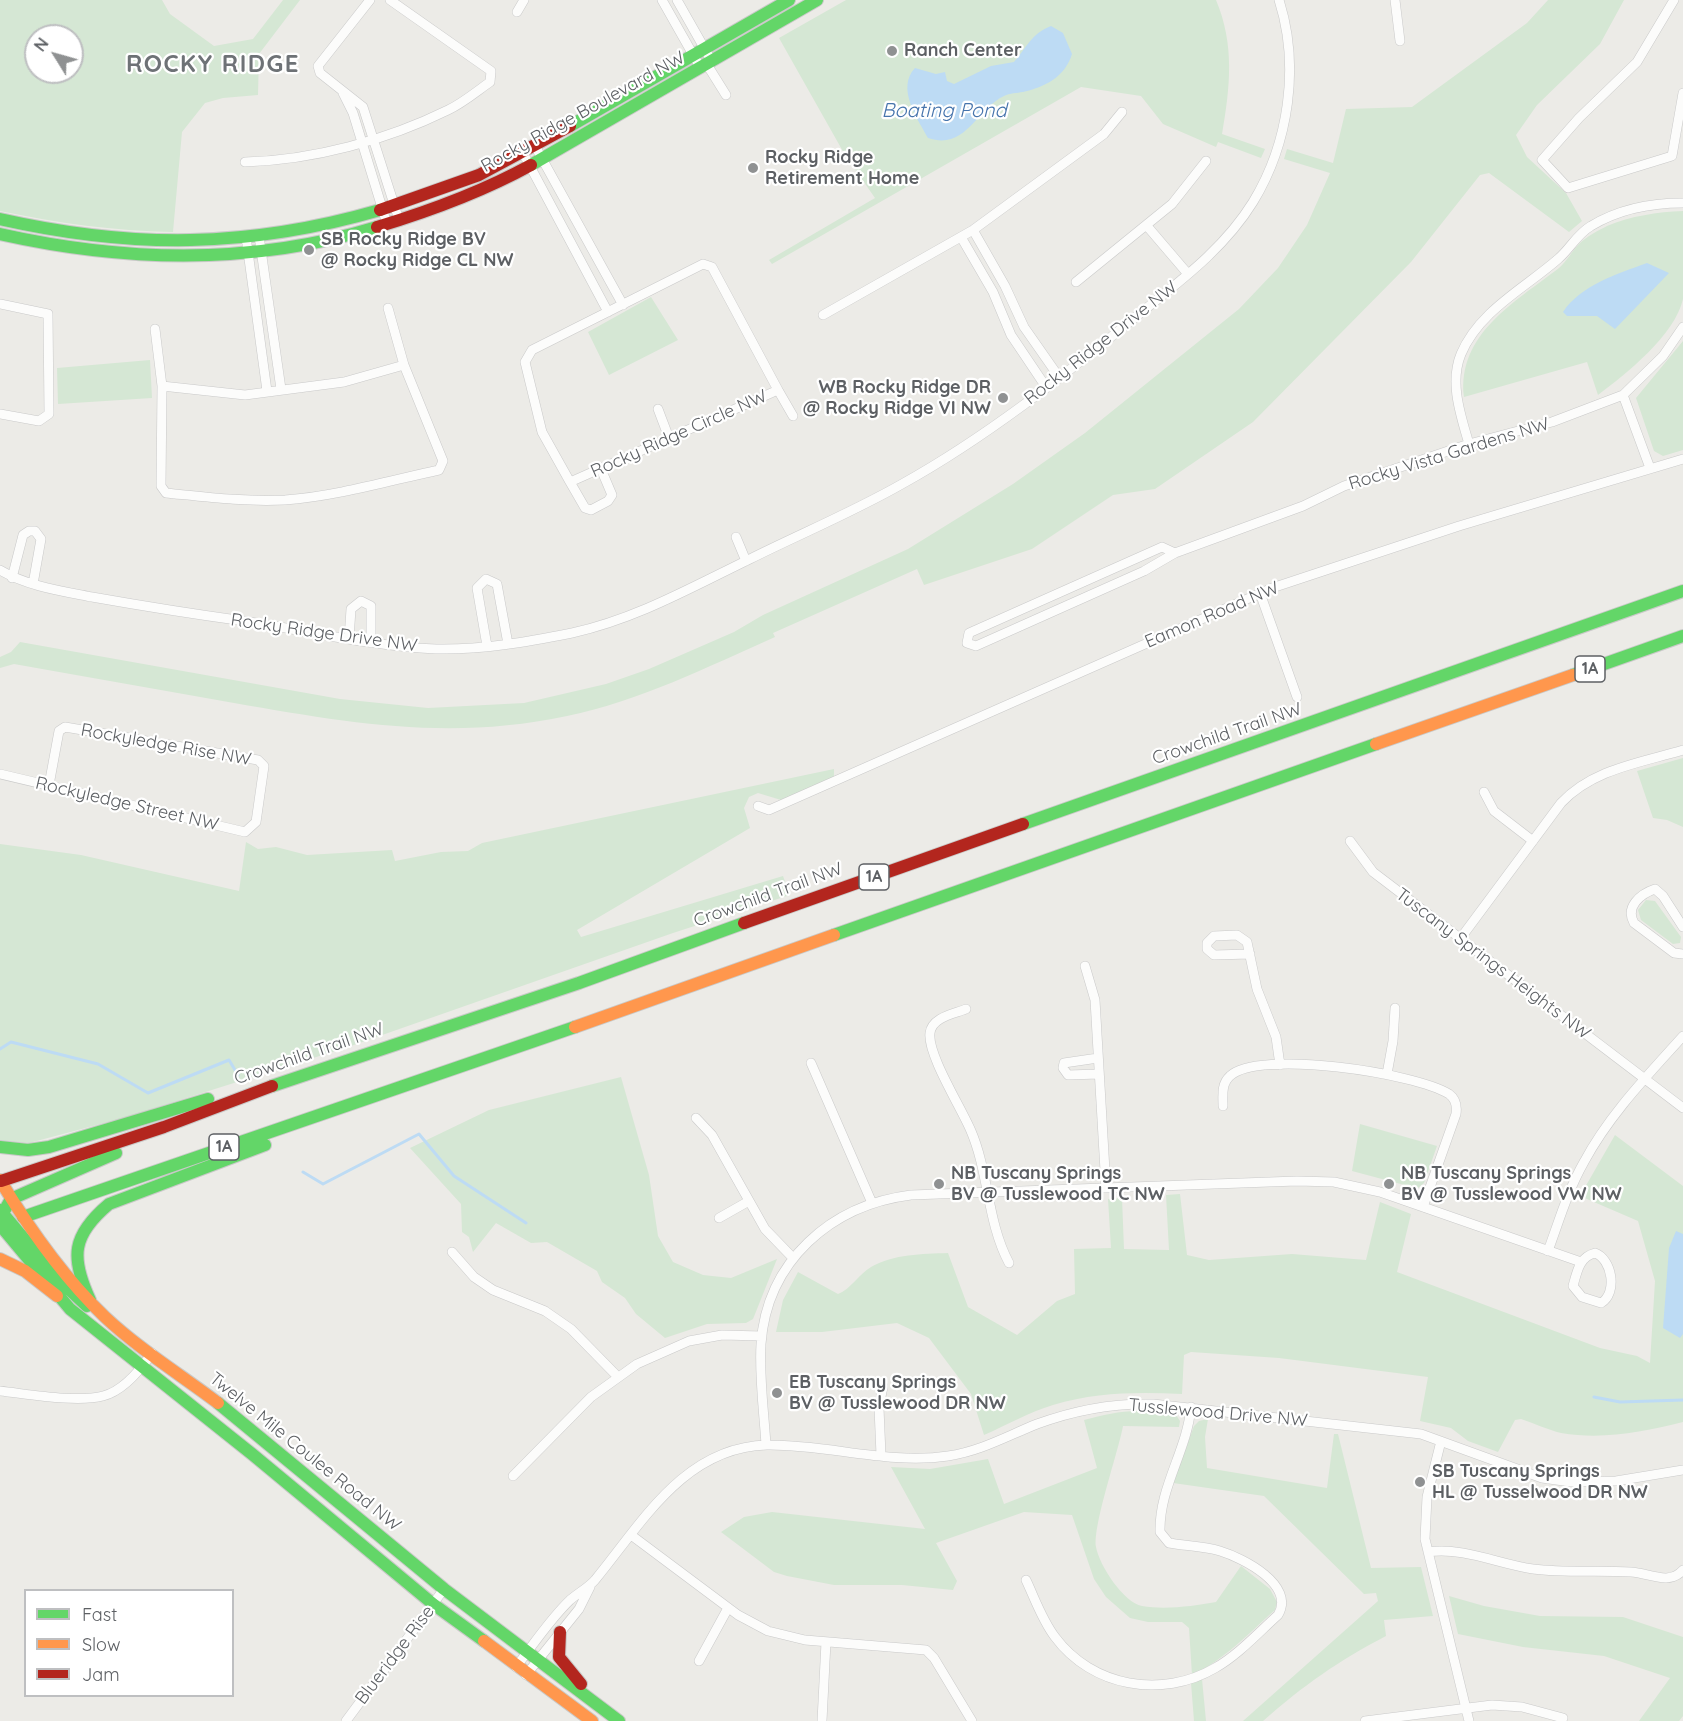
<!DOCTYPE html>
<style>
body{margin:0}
#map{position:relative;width:1683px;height:1721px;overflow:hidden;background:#ecebe7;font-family:Quicksand,sans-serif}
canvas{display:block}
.legend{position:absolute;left:24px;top:1589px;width:210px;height:108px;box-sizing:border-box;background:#fff;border:2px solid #bebfc1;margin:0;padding:8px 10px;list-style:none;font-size:18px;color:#5d6064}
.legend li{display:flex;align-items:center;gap:12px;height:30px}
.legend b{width:30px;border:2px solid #bebfc1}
.north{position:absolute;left:24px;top:24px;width:60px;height:60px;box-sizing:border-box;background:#fff;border:2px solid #bebfc1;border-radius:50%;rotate:307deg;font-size:16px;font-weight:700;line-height:24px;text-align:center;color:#5d6064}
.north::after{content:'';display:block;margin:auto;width:21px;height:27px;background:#8f9192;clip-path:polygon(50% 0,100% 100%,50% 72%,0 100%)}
</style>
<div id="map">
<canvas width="1683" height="1721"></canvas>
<ul class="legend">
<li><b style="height:8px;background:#63d668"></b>Fast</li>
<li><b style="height:8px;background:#ff974d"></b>Slow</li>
<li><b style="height:8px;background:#b3261e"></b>Jam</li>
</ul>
<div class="north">N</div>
</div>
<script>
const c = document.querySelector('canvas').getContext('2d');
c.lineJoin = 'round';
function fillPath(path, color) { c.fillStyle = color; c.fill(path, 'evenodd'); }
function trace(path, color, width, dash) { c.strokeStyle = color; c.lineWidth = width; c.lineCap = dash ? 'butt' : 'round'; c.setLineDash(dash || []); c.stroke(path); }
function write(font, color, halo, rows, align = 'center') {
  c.font = font + ' Quicksand,sans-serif'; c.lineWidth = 4.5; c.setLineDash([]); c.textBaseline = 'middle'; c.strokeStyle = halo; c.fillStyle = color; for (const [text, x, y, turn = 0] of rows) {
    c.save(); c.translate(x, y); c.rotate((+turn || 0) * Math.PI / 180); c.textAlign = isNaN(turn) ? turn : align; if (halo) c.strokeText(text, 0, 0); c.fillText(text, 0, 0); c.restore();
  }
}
fillPath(new Path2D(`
 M0,0H162L170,14L214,46L253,39L283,0H300L259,54L258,95L223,98L205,103L182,132L173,232C114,231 58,223 0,211ZM36,36H72V72H36Z
 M846,0H1216C1235,45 1230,88 1222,134L1265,149L1261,158L1218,142L1216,147L1163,124L1141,96L1081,87L772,264L769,260L875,198L845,155L779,38Z
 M1548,0H1624L1600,44L1537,105L1516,135L1527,157L1566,193L1582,221L1569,232L1489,173L1480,175L1411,262L1253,422L1155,489L1113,495L1032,549L924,585L917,569L773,633L775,637C707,667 640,701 567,716C450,741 349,723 234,703C161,690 87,677 14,664L0,668V657L11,652L20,642L340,699L428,708L524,703L606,684L649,669L734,632L763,615L908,549L1013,484L1085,433L1239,309L1278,268L1307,225L1330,173L1284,159L1287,149L1333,163L1346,109L1412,107L1527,23Z
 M1683,211C1683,233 1683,280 1683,299C1675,335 1626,374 1598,395L1587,362L1464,397C1457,334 1515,302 1559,268C1567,261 1572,251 1580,243C1586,237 1599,230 1607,226C1631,216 1657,212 1683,211Z
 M651,297L678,340L609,375L588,332Z
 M1683,341V450L1663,456L1654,451L1636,398Z
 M150,360L152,398L58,404L57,368Z
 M1683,758V827L1667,820L1653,818L1637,771Z
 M834,769V777L781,800L758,793L749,797L744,808L750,828L577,930L581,937L783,876L790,895L673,933L348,1047L123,1118L29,1143L0,1140V844L81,855L239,891L246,842L258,849L276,847L307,855L392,850L395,861L441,852L468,851L482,843Z
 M1646,900L1655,901L1681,937L1680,943L1673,944L1641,920L1638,910Z
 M621,1077L649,1175L658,1236L673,1262L703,1275L731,1278L777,1259L753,1319L746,1323L707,1324L665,1338L636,1314L625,1298L602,1282L597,1271L547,1242L531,1243L496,1223L473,1252L469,1237L462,1232L461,1204L410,1148L489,1110Z
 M1360,1124L1437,1146L1424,1183L1418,1188L1412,1187L1352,1171Z
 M1615,1135L1683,1186V1422C1643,1432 1603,1440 1561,1433C1548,1430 1534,1423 1521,1419L1515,1420L1498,1452L1468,1441L1451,1428L1420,1421L1428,1377L1279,1358L1191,1352L1184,1355L1182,1394C1138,1392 1096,1392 1053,1405C1029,1412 1007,1425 984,1435L971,1394L929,1338L897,1323L822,1332H776L783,1300L798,1272L838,1294C851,1289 859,1274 871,1267C894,1254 922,1254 948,1253L968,1307L1017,1335L1057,1301L1075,1294L1074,1249L1111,1248L1108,1199L1122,1198L1124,1249L1169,1250L1166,1195L1180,1194L1187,1255L1209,1260L1292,1254L1366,1260L1380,1202L1411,1214L1397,1272L1600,1348L1637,1356L1650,1363L1655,1281L1638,1221L1580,1196Z
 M1138,1411L1174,1412L1180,1421L1179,1427L1123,1426C1118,1453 1093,1524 1096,1547C1099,1565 1124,1603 1142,1606C1165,1610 1194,1606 1216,1602L1241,1566L1270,1589L1277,1602L1275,1610C1249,1633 1223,1661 1192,1675L1189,1628L1182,1622H1148L1130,1618L1106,1597L1094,1579L1072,1515L1024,1512L936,1543L957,1581L953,1590L902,1585H834L787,1576L774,1572L721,1532L744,1517L772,1512L925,1529L891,1467L930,1469L988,1459L1004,1504L1097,1468L1084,1420C1103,1415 1119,1411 1138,1411Z
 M1208,1419L1205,1437L1207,1468L1327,1488L1334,1434H1338L1371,1568L1421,1567L1433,1616L1384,1620L1386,1636C1338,1661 1304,1685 1263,1721H1243L1378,1601L1376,1593L1364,1594L1264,1496L1173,1483L1194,1426L1199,1421Z
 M1449,1596L1484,1606L1540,1616L1623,1617L1683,1637V1716L1679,1721H1639L1670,1678L1604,1656L1523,1647L1458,1634Z
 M1202,1679L1206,1721H1194L1191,1683Z`), '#d5e7d4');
fillPath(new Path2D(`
 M1051,26L1063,33L1072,54C1065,77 1045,87 1023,92C1017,93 1010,93 1004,96C976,109 966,151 928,138C917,118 896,88 915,68L936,74L945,72L947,81L954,84L991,66L1014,62C1027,47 1032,33 1051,26Z
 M1647,263L1669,273L1615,329L1597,316H1567L1563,312C1581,285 1617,274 1647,263Z
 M1676,1231L1683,1234V1334L1680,1338L1663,1328L1669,1248Z`), '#bddbf4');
trace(new Path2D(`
 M0,1049L11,1042L98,1064L148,1093L229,1060L238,1075
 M303,1172L323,1184L419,1134L454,1176L526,1223
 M1594,1397L1620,1402L1683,1400`), '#bddbf4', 3);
const street = new Path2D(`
 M370,0L318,66L320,73L363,107L399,220
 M662,0L700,67
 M677,0L711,60
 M1395,0L1400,41
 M1674,0L1637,62L1579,118L1542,160L1568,188L1672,156L1683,93
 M517,12L524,0
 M706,63L726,95
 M343,93L353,113L387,224
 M535,146L623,305
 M523,153L608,312
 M245,162C314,160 387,140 448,110C463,103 477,91 490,82L491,71L390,0
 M1147,226L1188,274
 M973,230L1005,286L1024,327L1059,377
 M259,236L281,389
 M246,237L267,391
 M961,237L993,292L1011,335L1046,387
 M703,264L712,267L778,390L570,482L542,432L525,362L532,350Z
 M1076,282L1172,204L1206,161
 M0,304L48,314L49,414L39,421L0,414
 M388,308L404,365
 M823,315L973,230L1104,134L1122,112
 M155,329L162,386L161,486L166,493C206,497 245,502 285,500C337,496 388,481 439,470L443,461L404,365L344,382L245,395L162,386
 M778,390L793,416
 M658,409L669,438
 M1469,444C1461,416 1449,383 1461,354C1479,311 1525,288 1558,259C1570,249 1577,234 1591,226C1619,209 1651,203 1683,203
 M1650,468L1623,395L1663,356L1683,327
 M570,482L585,508L591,510L608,501L612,495L601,469
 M736,537L746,561
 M1175,553L1162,547L969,633L967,643L976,646L1144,571L1175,553L1303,506L1344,486L1469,444L1552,422L1623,395
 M0,570C27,586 61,591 92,597C143,606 193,614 244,621C308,631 371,646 436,649C481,650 527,642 572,633C636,619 692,587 750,559C800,534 853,512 902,484C985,438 1065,375 1138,315C1180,281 1224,249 1253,202C1289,143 1300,66 1279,0
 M12,578L23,535L29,531H35L41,539L33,584
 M1260,593L1297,697
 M349,639L351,609L361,601L371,606V643
 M487,646L477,588L486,579L497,584L508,644
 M0,774L245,832L256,822L264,766L258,760L65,727L59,731L49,785
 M1484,792L1494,811L1533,841
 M758,806L769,810L1272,588L1459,526L1683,459
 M1350,841L1373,872L1683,1108
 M1683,927L1663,896L1655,889C1640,894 1625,907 1634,923L1674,953L1683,954
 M1460,939L1561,803C1593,769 1640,763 1683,750
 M1250,954L1214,955L1207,949V943L1214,936L1237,935L1247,942L1257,989L1276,1037L1280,1065
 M1085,966L1095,1000L1106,1188
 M966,1009C954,1014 932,1017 930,1033C927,1054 962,1109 971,1131C989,1173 987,1222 1009,1263
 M1098,1058L1064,1063L1063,1068L1068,1075L1099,1074
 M811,1063L872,1203
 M1387,1074L1393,1041L1395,1008
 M1223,1106C1223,1096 1221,1084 1230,1076C1258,1049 1416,1073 1449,1094C1456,1099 1457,1107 1456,1114L1423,1207
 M696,1118L712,1135L765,1229L793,1258
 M719,1218L749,1201
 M1548,1251C1559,1221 1568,1190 1584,1162C1609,1115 1648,1075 1683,1036
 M452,1252L474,1277L493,1290L545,1311L571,1329L618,1377
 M1595,1253C1612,1259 1618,1293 1601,1303L1582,1297L1573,1286C1577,1272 1579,1257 1595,1253Z
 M0,1391C28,1394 77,1403 103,1396C123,1391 141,1369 152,1353
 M1441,1441L1427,1497L1425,1539L1469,1721
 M766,1445C764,1412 759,1377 761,1344C767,1261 831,1205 911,1195L1297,1181L1334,1182L1380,1192L1581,1262
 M881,1455L879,1408L883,1386
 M513,1476L591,1397L637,1364L689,1341L722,1335L762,1336
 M631,1535L738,1615L768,1631L805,1640L926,1650L934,1658L972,1721
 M1428,1552C1464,1547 1498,1564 1533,1569C1566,1573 1598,1570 1631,1572C1649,1573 1669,1586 1683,1570
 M1026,1580C1035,1599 1042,1620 1055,1637C1092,1687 1162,1699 1215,1668C1238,1655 1258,1633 1278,1615C1296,1585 1243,1558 1220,1551C1203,1546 1186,1546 1169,1543L1160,1532C1159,1487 1187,1451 1191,1407
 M699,1661L728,1608
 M516,1667C533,1645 550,1619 570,1600C578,1593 588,1588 595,1580C642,1523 684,1447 767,1445C827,1444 888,1465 948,1456C981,1451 1007,1436 1037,1424C1075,1410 1113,1403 1153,1404L1421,1434L1542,1478L1571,1482L1616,1481L1683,1470
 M526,1675L579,1609L590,1587
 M346,1721L444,1589
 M822,1721L826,1642
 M1365,1721L1492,1705L1522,1707L1563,1718`);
const fast = new Path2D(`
 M570,126L789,0
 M531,165L817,0
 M0,219C133,249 249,248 380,210
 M0,234C125,262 254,265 377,227
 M1573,675L1683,636
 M1023,824L1683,591
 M834,935L1376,744
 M272,1086L579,983L744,923
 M0,1147L28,1150L49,1147L208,1099
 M0,1210L58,1279L87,1306
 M23,1217L575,1027
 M0,1225L70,1309L252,1454L433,1604L484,1641
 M0,1226L3,1213L11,1199L116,1153
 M90,1300C70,1257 72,1235 109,1204L265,1145
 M218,1403L444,1589L619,1721`);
const slow = new Path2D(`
 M1376,744L1573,675
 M575,1027L834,935
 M0,1180C30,1230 63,1277 105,1317C139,1349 181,1375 218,1403
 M0,1259L25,1271L57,1296
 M484,1641L592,1721`);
const jam = new Path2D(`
 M380,210L479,175L570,126
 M377,227C430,211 482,192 531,165
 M744,923L1023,824
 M1,1181L164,1127L272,1086
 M560,1632L559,1657L581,1684`);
trace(street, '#c9c9c9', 10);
trace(fast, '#c9c9c8', 14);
trace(slow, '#c9c9c8', 14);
trace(jam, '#c9c9c8', 14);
trace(street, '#fcfcfb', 9);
trace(fast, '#63d668', 12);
trace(slow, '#ff974d', 12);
trace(jam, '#b3261e', 12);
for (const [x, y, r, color] of [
 [892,51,6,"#8f9192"],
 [753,168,6,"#8f9192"],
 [309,250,6,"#8f9192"],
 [1003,398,6,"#8f9192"],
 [939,1184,6,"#8f9192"],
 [1389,1184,6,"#8f9192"],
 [777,1393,6,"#8f9192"],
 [1420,1482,6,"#8f9192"]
]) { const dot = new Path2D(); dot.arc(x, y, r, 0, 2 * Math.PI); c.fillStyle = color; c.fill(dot); trace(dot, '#fff', 2); }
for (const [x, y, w] of [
 [1590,669,30],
 [874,877,30],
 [224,1147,30]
]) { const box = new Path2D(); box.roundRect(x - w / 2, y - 13, w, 26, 4.5); c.fillStyle = '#fff'; c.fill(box); trace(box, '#5d6064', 1.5); }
write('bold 16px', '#5d6064', null, [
 ["1A",1590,669],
 ["1A",874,877],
 ["1A",224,1147]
]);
write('bold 18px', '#5d6064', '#fff', [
 ["Ranch Center",904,51],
 ["Rocky Ridge",765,158],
 ["Retirement Home",765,179],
 ["SB Rocky Ridge BV",321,240],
 ["@ Rocky Ridge CL NW",321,261],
 ["WB Rocky Ridge DR",991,388,"right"],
 ["@ Rocky Ridge VI NW",991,409,"right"],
 ["NB Tuscany Springs",951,1174],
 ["BV @ Tusslewood TC NW",951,1195],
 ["NB Tuscany Springs",1401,1174],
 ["BV @ Tusslewood VW NW",1401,1195],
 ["EB Tuscany Springs",789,1383],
 ["BV @ Tusslewood DR NW",789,1404],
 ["SB Tuscany Springs",1432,1472],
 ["HL @ Tusselwood DR NW",1432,1493]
], 'left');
write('18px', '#5d6064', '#fff', [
 ["Rocky Ridge Boulevard NW",583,112,-29],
 ["Rocky Ridge Drive NW",1101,343,-38],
 ["Rocky Ridge Circle NW",679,434,-24],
 ["Rocky Vista Gardens NW",1449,454,-17],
 ["Eamon Road NW",1212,615,-23],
 ["Rocky Ridge Drive NW",324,633,8],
 ["Crowchild Trail NW",1227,734,-19],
 ["Rockyledge Rise NW",166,745,10],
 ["Rockyledge Street NW",127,804,13],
 ["Crowchild Trail NW",768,895,-20],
 ["Tuscany Springs Heights NW",1493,964,37],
 ["Crowchild Trail NW",309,1054,-19],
 ["Tusslewood Drive NW",1218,1413,5],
 ["Twelve Mile Coulee Road NW",305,1452,39],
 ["Blueridge Rise",395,1655,-53]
]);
write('italic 20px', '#4674ac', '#fff', [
 ["Boating Pond",944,111]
]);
c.letterSpacing = '1.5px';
write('bold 24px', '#6e7276', '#fff', [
 ["ROCKY RIDGE",213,65]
]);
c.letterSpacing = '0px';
</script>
